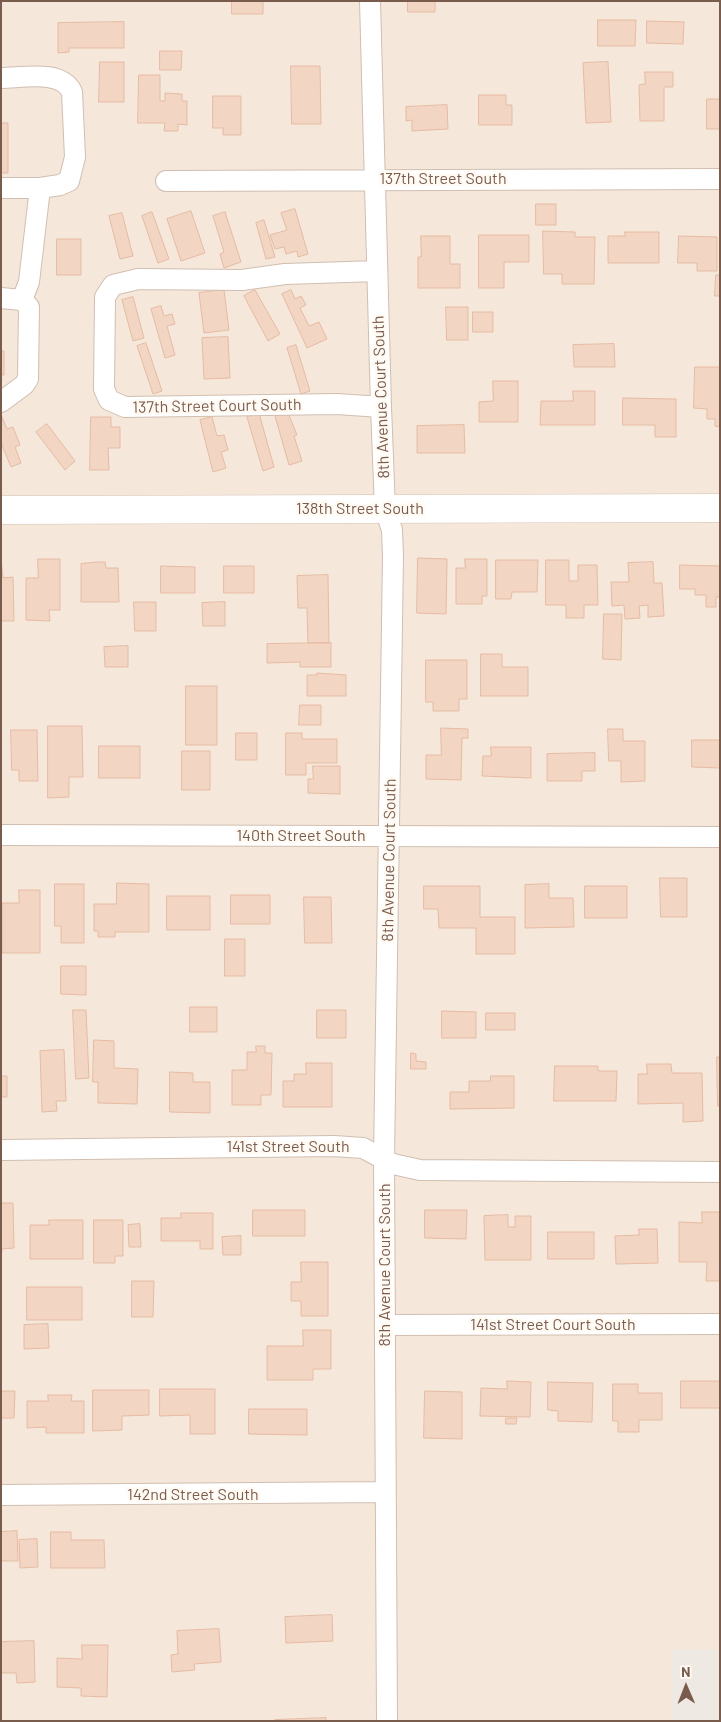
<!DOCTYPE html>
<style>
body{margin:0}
#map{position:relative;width:721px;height:1722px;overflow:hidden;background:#fdf6ec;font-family:Barlow,sans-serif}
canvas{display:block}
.frame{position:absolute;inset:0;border:2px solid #7a5c4d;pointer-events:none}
.north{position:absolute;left:661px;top:1662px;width:50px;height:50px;-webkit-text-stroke:4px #fffaf3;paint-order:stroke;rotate:359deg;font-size:14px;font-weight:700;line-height:20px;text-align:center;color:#7a5c4d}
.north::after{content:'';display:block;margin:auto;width:18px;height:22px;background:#7a5c4d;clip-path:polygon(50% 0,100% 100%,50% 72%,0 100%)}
</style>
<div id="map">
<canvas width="721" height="1722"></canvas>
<div class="frame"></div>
<div class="north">N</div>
</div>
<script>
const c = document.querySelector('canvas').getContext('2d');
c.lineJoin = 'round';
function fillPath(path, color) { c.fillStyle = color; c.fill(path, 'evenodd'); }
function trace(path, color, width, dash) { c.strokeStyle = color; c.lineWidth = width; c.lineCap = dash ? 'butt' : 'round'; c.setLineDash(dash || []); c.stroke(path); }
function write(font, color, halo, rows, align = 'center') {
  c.font = font + ' Barlow,sans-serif'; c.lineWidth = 5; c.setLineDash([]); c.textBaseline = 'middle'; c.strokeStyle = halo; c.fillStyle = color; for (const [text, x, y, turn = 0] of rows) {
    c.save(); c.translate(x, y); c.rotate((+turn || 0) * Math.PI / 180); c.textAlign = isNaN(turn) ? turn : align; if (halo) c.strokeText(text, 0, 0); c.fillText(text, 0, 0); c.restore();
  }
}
fillPath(new Path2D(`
 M1,1H720V1721H1Z`), '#f5e8da');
fillPath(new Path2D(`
 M672,1650H720V1721H672Z`), '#efe9e4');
const building = new Path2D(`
 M232,1H263V14H232Z
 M408,1H435V12H408Z
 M598,20H636L635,46H598Z
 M647,21L684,22L683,44L647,43Z
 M124,22V48H69V52L58,53V23Z
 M160,51H182L181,70H160Z
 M100,62H124V102H99Z
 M608,62L611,122L586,123L583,63Z
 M291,66H320L321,124H292Z
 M645,72H673V87H664V121H640L639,85L645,84Z
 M139,75H160V101H165V93L182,94V101H187V125L178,124V131H164L165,123H138Z
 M479,95H506V105H512V125H479Z
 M213,96H241V135H223V128H213Z
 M707,99H720V129H707Z
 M447,105L448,129L412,131V120L406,121V107Z
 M1,123H8V173H1Z
 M536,204H556V225H536Z
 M295,209L308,254L298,257L297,251L286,254L284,247L275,249L270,235L287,230L281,213Z
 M191,211L205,253L181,261L167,219Z
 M152,212L169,259L158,263L142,216Z
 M225,212L241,262L224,268L220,254L224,252L213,216Z
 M122,213L133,256L120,259L109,216Z
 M264,220L275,257L266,259L256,223Z
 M543,231L575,232V237H595L594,284H562V274H544Z
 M625,232H659V263H608V236H625Z
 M479,235H529V262H504V288H479Z
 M421,236H450V264H460V288H418V257H421Z
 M679,236L717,237V271H697V263H678Z
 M57,239H81V275H57Z
 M716,275H720V296H715Z
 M224,290L229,330L204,333L199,293Z
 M255,290L280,334L268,341L244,296Z
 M291,290L295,299L301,296L306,305L300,308L309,326L319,322L327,339L307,348L282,294Z
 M133,297L144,338L133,341L122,300Z
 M161,306L164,316L172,314L175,324L167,326L175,355L165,358L151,309Z
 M446,307H468V340H447Z
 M473,312H493V332H473Z
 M228,337L230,378L204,379L202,338Z
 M146,343L162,391L153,394L137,346Z
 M614,344L615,367H574L573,345Z
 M296,345L310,391L301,394L287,348Z
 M1,351H4V375H1Z
 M695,367H720V427L715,426V419H707V409L694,408Z
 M493,381H518V422H479V402L493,401Z
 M573,391H595V425H540L541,401H573Z
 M623,398L676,399V437H655V425H623Z
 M259,413L274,467L263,471L247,417Z
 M288,413L297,435L294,436L302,461L289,465L275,416Z
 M2,417L7,429L13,427L20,445L15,447L21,463L11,467L1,443Z
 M91,417H111V427H120V448H108L109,470H90Z
 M212,417L217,436L224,435L228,450L221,452L226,468L213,472L200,420Z
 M47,424L75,461L65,470L36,432Z
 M464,425L465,453H417V426Z
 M418,558L447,559L446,614L417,613Z
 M1,559L3,578L13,577L14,621H1Z
 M38,559H60V610H49L50,621L26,620V578H38Z
 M465,559H487V596H482V604H456V568H465Z
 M496,560H538L537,592H512L511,599H496Z
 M546,560H569V581H578V565H597L598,605H584V618H566V605H546Z
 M97,562H105L106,568H118L119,602H81V564Z
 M653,562L654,583H662L664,616L648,617V605L639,606L640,618L625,619L624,605L612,606L611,582H629L628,563Z
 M680,565L720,566V597H716V607H706V595H695V589H680Z
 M161,566L195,567V593H161Z
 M224,566H254V593H224Z
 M328,575L329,643H308L307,608H298L297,576Z
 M134,602H156V631H135Z
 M225,602V626H203L202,603Z
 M604,614H622L621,660L603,659Z
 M331,643V667H300V662L267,663V644Z
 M128,646V667H105L104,647Z
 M481,654H502V667H528V696H481Z
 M426,660H467V699H459V711H433V702H426Z
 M317,673L346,675V696H307V675H317Z
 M186,686H217V745H186Z
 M300,705H321V725H299Z
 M48,726H82L83,777H69V797L48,798Z
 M441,728L468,729V738H462L461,780L426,779V755H441Z
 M608,729H623V741H645V781L621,782V761H609Z
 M11,730H37L38,781H19V770H12Z
 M236,733H257V760H236Z
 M286,733H302V739H337V763H306V775H286Z
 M692,740H720V768L692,767Z
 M99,746H140V778H99Z
 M491,747H531V778L482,776L483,756H491Z
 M182,751H210V790H182Z
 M595,753V771H582V781H547V754Z
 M313,766H340V794L308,793V779H313Z
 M660,878H687V917H661Z
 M117,883L149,884V932H115V937H98V931H94V904H116Z
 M55,884H84V943H61V926H55Z
 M549,884V898H573L574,927L525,928V885Z
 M424,886H480V917H515V954H476V928H439L438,909H424Z
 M585,886H627V918H585Z
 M19,890H40V953H2V903H19Z
 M231,895H270V924H231Z
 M167,896H210V930H167Z
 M304,897H331L332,943H305Z
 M225,939H245V976H225Z
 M61,966H86V995L61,994Z
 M190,1007H217V1032H190Z
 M73,1010H86L89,1078L76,1079Z
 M317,1010H346V1038H317Z
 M442,1011L476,1012V1038H442Z
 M486,1013H515V1030H486Z
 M94,1040L114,1041V1068L138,1069L137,1104L98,1103V1082H93Z
 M256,1046H265V1053H272L271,1095H261V1105H232V1070H247V1052H256Z
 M64,1050L66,1101H56L57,1111L42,1112L40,1051Z
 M411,1053L416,1054V1061L426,1062V1069H411Z
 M717,1057H720V1106H718Z
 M306,1063H332V1107H283V1081H294V1074H306Z
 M647,1064H671L672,1073H702L703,1121L683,1122V1103L638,1104V1074H647Z
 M555,1066H598V1071H617L616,1101H554Z
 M170,1072L193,1073V1082H210V1113L170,1112Z
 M1,1076H7V1097H1Z
 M491,1076H514V1108L450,1109V1092H469V1081H490Z
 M1,1203H13L14,1248L2,1249L1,1261Z
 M253,1210H305V1236H253Z
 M425,1210H467L466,1239L425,1238Z
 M702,1212H720V1281H706L707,1262H679V1222L702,1223Z
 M181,1213H213V1249H200V1241H161V1218H181Z
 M508,1215V1227H515V1216H531V1260H485L484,1216Z
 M49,1220H83V1259H30V1225H49Z
 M94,1220H123V1256H115V1263H94Z
 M140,1224L141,1247H129L128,1225Z
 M639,1229H657L658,1263L616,1264L615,1236L639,1235Z
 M548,1232H594V1259H548Z
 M241,1236V1255H223L222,1237Z
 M301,1262H328V1316H301V1301H291V1282H301Z
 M132,1281H154L153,1317H132Z
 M27,1287H82V1320H27Z
 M48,1324L49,1348L24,1349V1325Z
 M303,1330H331V1369H313V1380H267V1346H303Z
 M507,1381L531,1382L530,1417L480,1416L481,1388L507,1389Z
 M681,1381H720V1408H681Z
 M548,1382L593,1383L592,1422L558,1421V1411L548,1410Z
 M613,1384H638V1393H662V1420H639V1432H618V1421H613Z
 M160,1389H215V1434H190V1415L160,1416Z
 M93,1390H149V1415L122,1416V1430L93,1431Z
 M1,1391H15L14,1418H1Z
 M425,1391L462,1392V1439L424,1438Z
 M48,1395H72L71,1401H84V1433H46V1427L27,1428V1401H48Z
 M249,1409H307V1435L249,1434Z
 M506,1418H517L516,1424H506Z
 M17,1531L18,1561H1V1532Z
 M51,1532H71V1540H104L105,1568H51Z
 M37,1539L38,1567L20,1568L19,1540Z
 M332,1615L333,1641L286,1643L285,1617Z
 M219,1629L221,1662L194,1664L195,1670L172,1672L171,1655L178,1654L177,1631Z
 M34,1641L35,1682L17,1683L16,1673H1V1642Z
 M82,1645H108L107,1697L81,1696V1688L57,1687V1658L82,1659Z
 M326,1718V1721H275V1720Z`);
fillPath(building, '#f3d5c3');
trace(building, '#e6bba3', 1);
const street = new Path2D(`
 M370,1L381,407L385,509L392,530L393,556L384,1158L387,1721
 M1,78C22,78 61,69 72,92L75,157L69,181L60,185L40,188H1
 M166,181L720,179
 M377,271L285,274L242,280L138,279L113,285L105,297L104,389L109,400L125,407L337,404L381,407
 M1,298L22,300L29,307L28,379L24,385L1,402
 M22,300L29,282L40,188
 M1,835L720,837
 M1,1150L334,1146L363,1148L393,1164L420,1170L720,1172
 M385,1325L720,1324
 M1,1495L385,1492`);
const secondary = new Path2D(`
 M1,510L720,508`);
trace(street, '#d1beb0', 22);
trace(secondary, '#d6c0b0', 29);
trace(street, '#fff', 20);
trace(secondary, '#fff', 28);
write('16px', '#7a5c4d', '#fffaf3', [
 ["137th Street South",443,179],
 ["8th Avenue Court South",381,397,-92],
 ["137th Street Court South",217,406,-1],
 ["138th Street South",360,509],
 ["140th Street South",301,836],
 ["8th Avenue Court South",389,860,-89],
 ["141st Street South",288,1147],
 ["8th Avenue Court South",385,1265,-90],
 ["141st Street Court South",553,1325],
 ["142nd Street South",193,1495]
]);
</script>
